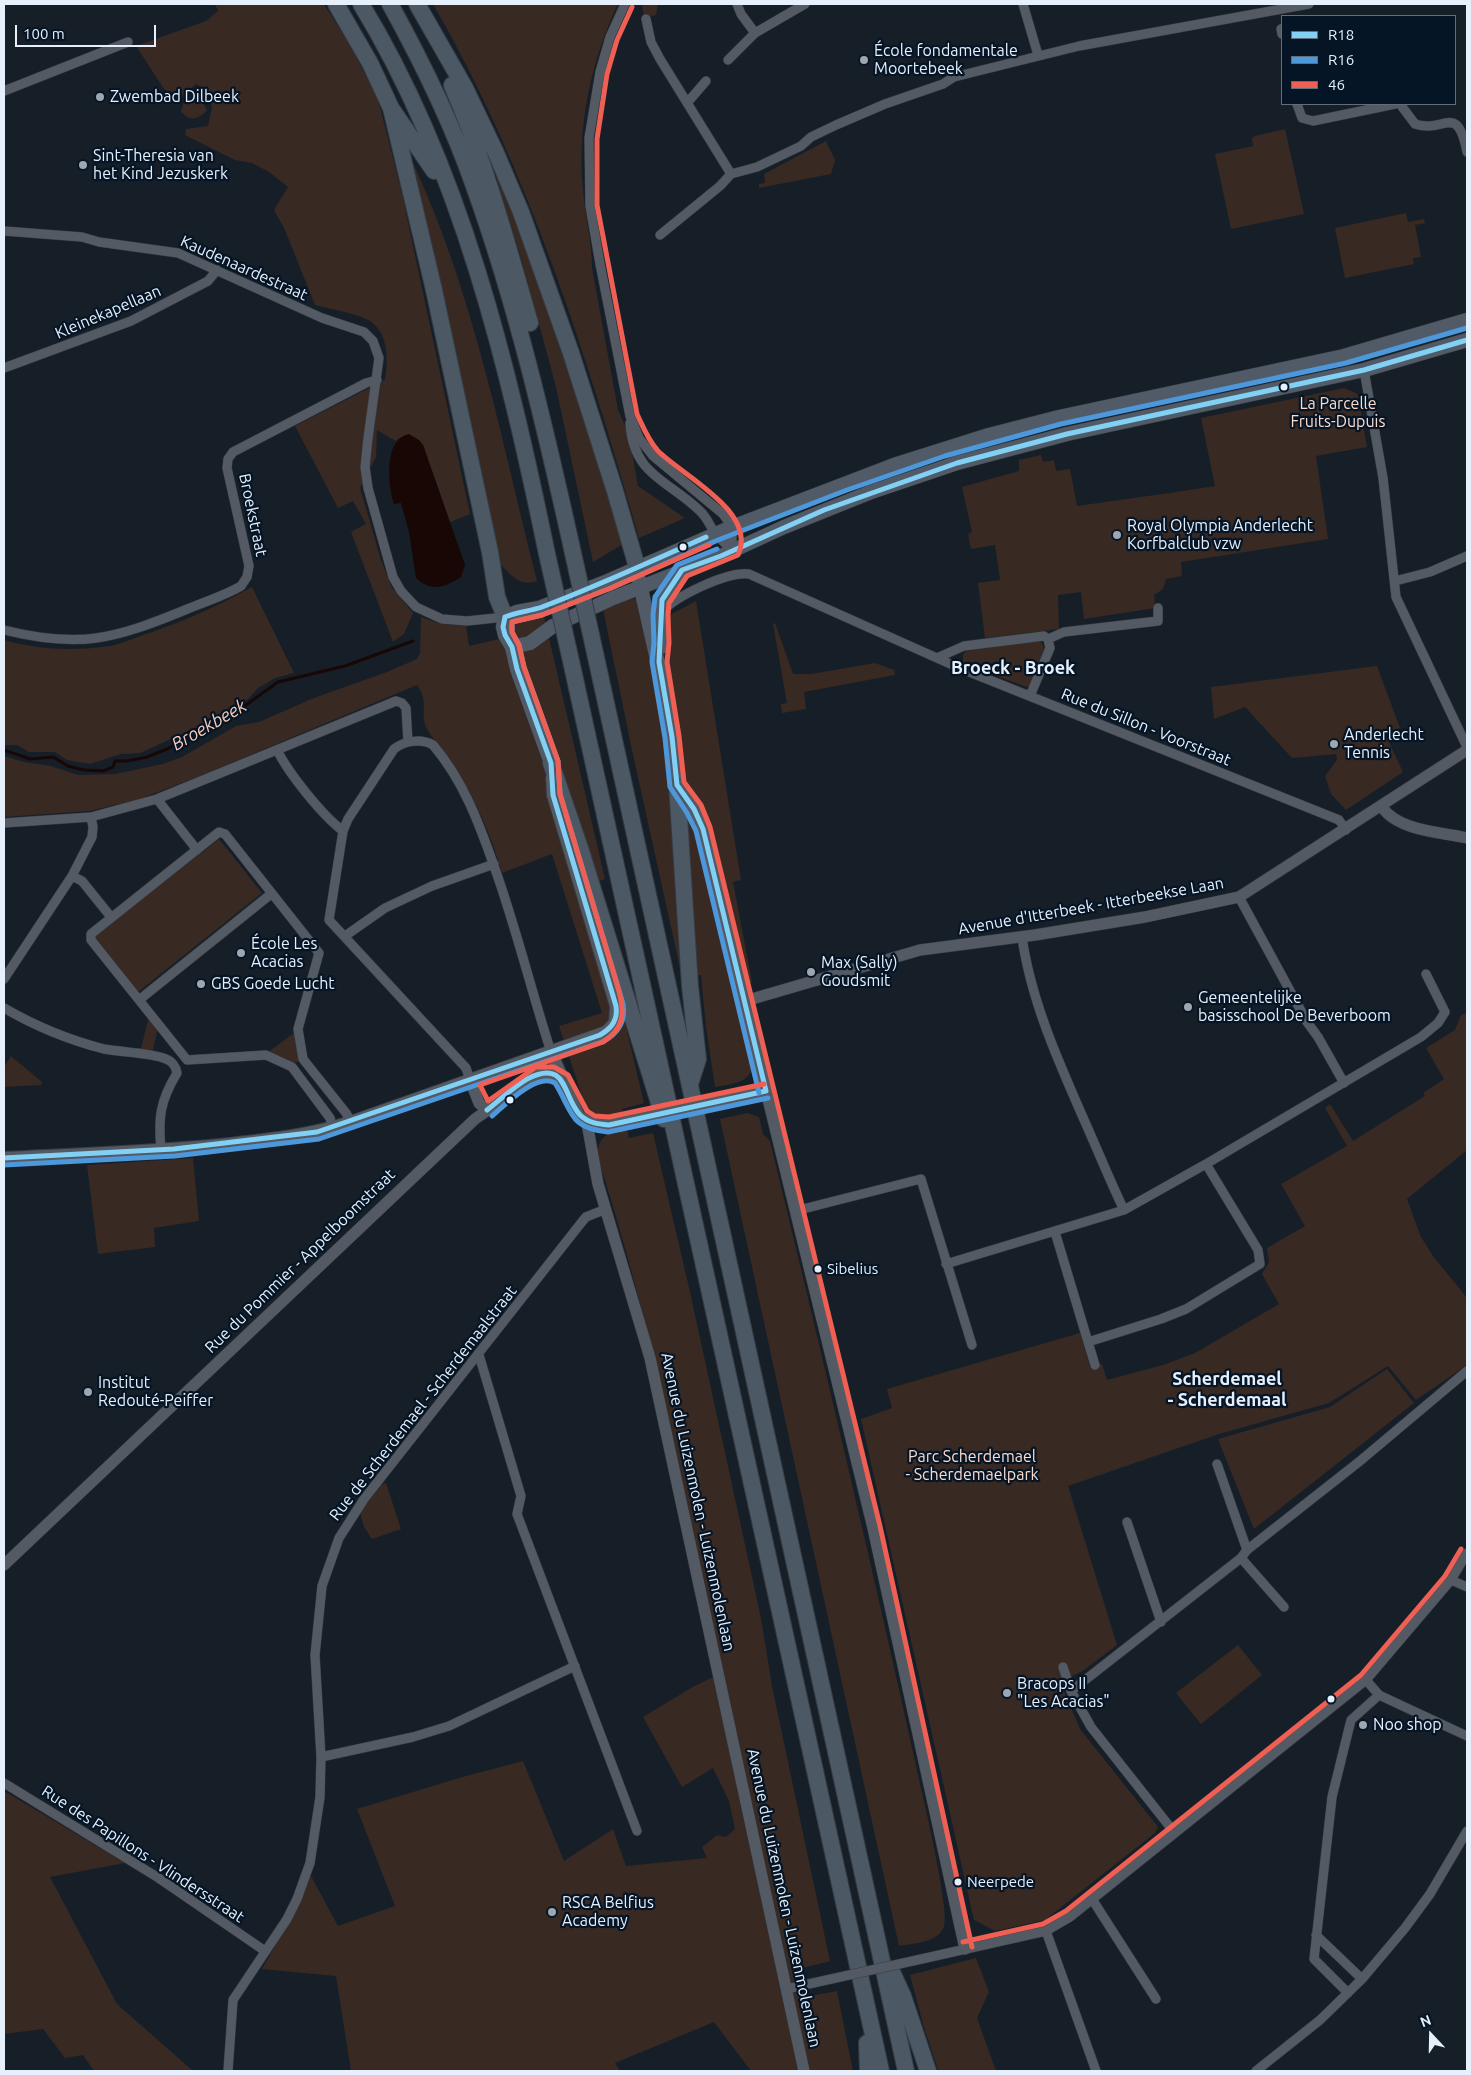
<!DOCTYPE html>
<meta charset="utf-8">
<style>
body{margin:0}
#map{position:relative;width:1471px;height:2075px;overflow:hidden;background:#161f28;font-family:Ubuntu,sans-serif}
canvas{display:block}
.frame{position:absolute;inset:0;border:5px solid #e5f0fc;pointer-events:none}
.legend{position:absolute;left:1281px;top:15px;width:175px;height:90px;box-sizing:border-box;background:#051526;border:1px solid #5f6d7c;margin:0;padding:6px 9px;list-style:none;font-size:15px;color:#e5f0fc}
.legend li{display:flex;align-items:center;gap:10px;height:25px}
.legend b{width:25px;border:1px solid #5f6d7c}
.north{position:absolute;left:1406px;top:2010px;width:50px;height:50px;-webkit-text-stroke:4px #051526;paint-order:stroke;rotate:339deg;font-size:14px;font-weight:700;line-height:20px;text-align:center;color:#e5f0fc}
.north::after{content:'';display:block;margin:auto;width:18px;height:22px;background:#e5f0fc;clip-path:polygon(50% 0,100% 100%,50% 72%,0 100%)}
.scale{position:absolute;left:15px;top:25px;width:141px;height:22px;box-sizing:border-box;border:2px solid #e5f0fc;border-top:0;padding-left:6px;font-size:15px;line-height:18px;white-space:nowrap;color:#e5f0fc;-webkit-text-stroke:4px #051526;paint-order:stroke}
</style>
<div id="map">
<canvas width="1471" height="2075"></canvas>
<div class="frame"></div>
<ul class="legend">
<li><b style="height:6px;background:#83d0f5"></b>R18</li>
<li><b style="height:6px;background:#4d97db"></b>R16</li>
<li><b style="height:6px;background:#f05f53"></b>46</li>
</ul>
<div class="north">N</div>
<div class="scale">100 m</div>
</div>
<script>
const c = document.querySelector('canvas').getContext('2d');
c.lineJoin = 'round';
function fillPath(path, color) { c.fillStyle = color; c.fill(path, 'evenodd'); }
function trace(path, color, width, dash) { c.strokeStyle = color; c.lineWidth = width; c.lineCap = dash ? 'butt' : 'round'; c.setLineDash(dash || []); c.stroke(path); }
function write(font, color, halo, rows, align = 'center') {
  c.font = font + ' Ubuntu,sans-serif'; c.lineWidth = 4.5; c.setLineDash([]); c.textBaseline = 'middle'; c.strokeStyle = halo; c.fillStyle = color; for (const [text, x, y, turn = 0] of rows) {
    c.save(); c.translate(x, y); c.rotate((+turn || 0) * Math.PI / 180); c.textAlign = isNaN(turn) ? turn : align; if (halo) c.strokeText(text, 0, 0); c.fillText(text, 0, 0); c.restore();
  }
}
fillPath(new Path2D(`
 M215,4H324L350,45L378,99L402,194L470,514L450,522L423,445L399,438L396,441L377,430L376,457L360,488L381,560L392,588L413,613L404,634L393,642L351,532L366,524L353,501L338,508L295,426L385,380C388,360 389,331 368,320C355,313 330,309 315,305L285,230L274,210L288,187L269,172L252,163L235,160L185,135L186,129L208,126L212,107L206,89L196,84L179,99L164,89L136,46L206,21L218,11Z
 M433,4H618C591,61 577,126 583,189C585,216 592,241 592,268L618,410L629,435L638,486L685,518L639,538C586,354 529,170 433,4Z
 M642,4H658L656,15L644,18Z
 M191,97L203,103L207,110C198,120 189,122 181,111L185,99Z
 M1285,129L1304,214L1231,229L1215,154L1253,146L1252,138L1255,136Z
 M826,141L835,160L831,174L759,188V184L765,183L764,174Z
 M489,155L499,175L568,365L623,544L593,562L556,387L522,261Z
 M411,159C474,292 501,439 537,581C520,587 512,576 501,565Z
 M1406,213L1408,222L1424,219L1425,223L1415,225L1421,257L1413,258L1414,264L1345,278L1335,228Z
 M1344,388L1358,394L1367,447L1316,456L1328,539L1181,562L1182,576L1166,579L1163,589L1154,595L1155,608L1084,619L1081,592L1058,595L1059,629L985,638L978,583L1000,580L995,545L971,549L968,534L972,532L962,487L1019,471V460L1041,455L1043,462L1054,460L1056,471L1070,469L1077,506L1169,493L1170,495V493L1215,486L1201,418Z
 M252,587L294,673L275,678L258,688L248,699L213,720L140,753L121,754L90,764L67,760L55,752H29L17,745H4V640C38,650 75,651 110,646C120,644 130,640 140,636C178,624 216,607 252,587Z
 M629,598L636,599L647,643L669,638L668,616L696,601L741,880L733,882L752,982L734,988L753,1067C747,1084 732,1084 715,1087L706,1027L701,975L682,977L632,750L603,609Z
 M543,612L605,879L599,881L563,778L545,783L612,1007L624,1019L644,1103L622,1109L629,1138L653,1133L690,1292L761,1618L772,1686L830,1961L799,1969L805,1997L837,1991L853,2071H751L714,2022L615,2063L620,2071H351L336,1976L262,1969L295,1911L308,1879L311,1876L338,1926L395,1906L357,1809L459,1778L523,1761L564,1861L613,1829L626,1866L707,1858L702,1847L717,1835L726,1837L735,1829L729,1801L713,1768L682,1787L643,1717L691,1688L723,1672C685,1499 652,1324 597,1155C599,1144 600,1138 610,1133L604,1114H595L586,1108L559,1026L602,1013L552,854L502,873C491,834 474,797 452,762C445,750 433,741 427,729C419,714 430,702 417,685L195,778L137,800L89,811L4,817V756L24,762L51,766L78,775L115,774L163,764L182,757L236,726L259,722L314,698L387,672L417,659L420,653L421,617L441,624L466,626L469,646L499,639L519,617Z
 M775,623L793,674H811L875,663L894,670L895,675L804,692L806,709L782,713L781,704L787,703L773,624Z
 M1036,640L1042,643L1044,649L1030,686L1027,687L965,665L963,662V654L967,651Z
 M1377,666L1400,728L1385,734L1403,772L1346,810L1331,794L1325,776L1337,760L1336,754L1292,758L1245,707L1214,719L1211,687Z
 M219,839L262,893L138,992L94,937Z
 M1467,1013V1150L1407,1199L1421,1237L1433,1256L1467,1298V1365L1416,1400L1388,1366L1329,1403L1219,1434L1068,1486L1117,1645L1084,1670L1060,1682L1080,1729L1158,1827L1155,1833L1045,1920L995,1931L974,1920L861,1419L892,1408L887,1389L1080,1333L1090,1367L1102,1364L1107,1380L1163,1365L1195,1353L1279,1304L1262,1274L1269,1262L1267,1248L1305,1226L1281,1184L1347,1146L1325,1108L1330,1104L1353,1141L1425,1096L1423,1093L1444,1079L1426,1048L1455,1030L1461,1015Z
 M149,1016L158,1028L152,1054L140,1053Z
 M294,1033L300,1058L298,1062L291,1063L267,1053Z
 M11,1056L42,1082L41,1085L4,1087V1067Z
 M747,1113L759,1117L763,1134L770,1141C822,1355 873,1569 920,1784C925,1805 950,1913 944,1927C937,1943 915,1943 899,1946L720,1119Z
 M193,1158L199,1221L154,1228L155,1247L98,1254L87,1165Z
 M1387,1369L1414,1403L1254,1529L1218,1439L1330,1407Z
 M386,1483L401,1529L372,1539L364,1527L360,1512L381,1485Z
 M1238,1645L1262,1675L1201,1724L1176,1693Z
 M4,1791L125,1863L50,1877L117,2004L193,2071H94L83,2055L65,2058L43,2029L4,2034Z
 M976,1958L989,1992L977,2018L996,2071H936L938,2070L923,2024L910,1975Z`), '#382923');
fillPath(new Path2D(`
 M409,434L419,440L423,445L465,565L461,577C445,588 430,592 416,578L409,532L401,503L394,504C388,485 383,439 409,434Z`), '#180704');
trace(new Path2D(`
 M4,750L30,759L53,757L68,766L84,770L103,771L113,767L115,761H127L147,757L167,749L239,710L278,682L345,666L413,641`), '#180704', 3);
const minor = new Path2D(`
 M625,4L610,37L600,72L589,138L590,206L600,264L630,416L639,438L653,456L723,514L732,527V550
 M737,4L741,14L755,33
 M1023,4L1038,55
 M646,19L651,42L660,59L731,174
 M1281,29L1282,34
 M728,60L755,33L805,4
 M4,91L128,42
 M687,103L706,81
 M1297,104L1302,118L1313,121L1395,104
 M1400,104L1415,124C1444,134 1457,101 1467,152
 M4,231L82,237L99,242L178,253L322,318L364,332L373,341L379,358L368,438L365,467L368,488L393,577L401,591L416,607L442,619L467,621L505,617
 M660,235L720,186L731,174L757,167L801,146L811,137L836,125L885,104L943,84L954,77L1079,46L1309,4
 M4,368L131,321L208,281L217,270
 M1364,370L1383,478L1396,597L1467,747
 M630,423C633,476 669,480 701,512C708,519 710,527 716,534C721,540 727,545 732,550
 M1395,581L1430,572L1467,556
 M661,613C675,596 728,571 749,574L957,667L1339,820L1346,830
 M4,630C80,649 114,639 185,610C204,602 224,596 241,586L247,577L249,566L227,468L228,459L233,452L366,383L377,380
 M1048,639L1064,632L1158,621V608
 M939,657L964,646L1044,636L1048,639L1050,648L1030,696
 M277,750C289,774 322,815 343,831
 M157,799L197,850
 M4,823L91,817L157,799L396,701L402,703L406,708L408,742
 M72,876L82,881L111,917
 M1239,897L1307,1022L1318,1037L1344,1083
 M345,936L385,908L432,886L494,864
 M1022,937C1031,1001 1059,1063 1085,1122C1098,1151 1110,1181 1124,1210
 M4,979L72,876L92,837L93,827L91,817
 M139,1000L271,894
 M4,1008C35,1026 69,1040 104,1049C120,1052 154,1053 166,1059C172,1061 176,1067 177,1073C160,1101 158,1118 161,1150
 M470,1080L466,1068L329,920L343,831L348,819L394,749C404,741 421,738 433,745C463,780 479,823 494,866C516,927 531,990 551,1052
 M333,1128L330,1118L292,1067L266,1055L187,1060L91,940V934L219,832L225,834L319,953L298,1029L303,1059L346,1113L351,1122
 M795,1211L921,1179L972,1345
 M1055,1232L1088,1342L1161,1319L1186,1309L1260,1264L1258,1250L1206,1164
 M946,1264L1124,1210L1206,1164L1421,1037L1438,1023L1445,1012L1426,974
 M1088,1342L1095,1365
 M479,1355L521,1496L517,1514L637,1831
 M1217,1464L1247,1550
 M1127,1522L1161,1622
 M1241,1558L1284,1607
 M1451,1580L1467,1587
 M1063,1667L1071,1691L1091,1727L1174,1832
 M1366,1680L1379,1695L1467,1736
 M1071,1691L1241,1558L1247,1550L1360,1461L1467,1371
 M321,1757L413,1737L449,1726L575,1666
 M4,1783L157,1877L265,1951
 M1092,1899L1156,1999
 M1046,1931L1096,2071
 M1316,1935L1362,1979
 M926,1958L1046,1931L1070,1917L1366,1680L1451,1580L1467,1553
 M787,1989L804,1985
 M1348,1993L1314,1959L1332,1797L1351,1720L1379,1695
 M228,2071L233,2000L287,1919L297,1899L310,1863L320,1797L321,1757L315,1655L322,1586L339,1538L364,1499L581,1223L586,1217L606,1209
 M1256,2071L1320,2020L1362,1979L1405,1928L1430,1894L1467,1831`);
const tertiary = new Path2D(`
 M1382,807C1398,831 1441,832 1467,838
 M745,1001L920,950L1035,935L1145,917L1239,897L1467,750
 M470,1080L479,1103L487,1110
 M766,1091L873,1528L965,1949
 M587,1123L598,1184L650,1358L804,2071
 M4,1565L475,1119L540,1074C551,1072 556,1075 565,1082`);
const secondary = new Path2D(`
 M677,785L694,809L703,829L766,1091L737,1097
 M551,1052L579,1117L596,1125L627,1121
 M4,1158C76,1154 148,1152 220,1145C264,1140 308,1136 351,1122L606,1032L615,1023L616,1006L553,795L552,778`);
const primary = new Path2D(`
 M639,580L666,699L677,785
 M512,647L530,643L553,626L613,598L721,556L784,527L871,492L957,463L1067,434L1364,370L1467,340
 M661,647L660,615L662,600L681,572
 M551,763L517,669L512,647L505,635L503,627L505,617L517,612L539,608L608,581L732,527L894,465L989,435L1059,417L1344,356L1467,320`);
const motorway = new Path2D(`
 M336,4L370,63L391,108L434,171
 M361,4C462,170 508,366 547,554
 M390,4C422,62 452,123 474,186C516,303 544,423 571,544
 M417,4L465,88L496,153L521,212L571,353L615,491L637,567
 M452,85C485,162 507,243 530,323
 M391,108L434,290L490,552L497,597L505,617
 M597,662L906,2071
 M573,670L881,2071
 M551,763L581,851L664,1119
 M677,785L690,986L698,1059L690,1084
 M892,1972L903,1996L928,2071
 M867,2043L868,2071`);
trace(minor, '#353c44', 10);
trace(tertiary, '#353c44', 12);
trace(secondary, '#353c44', 14);
trace(primary, '#353c44', 15);
trace(motorway, '#353c44', 18);
trace(minor, '#535a63', 9);
trace(tertiary, '#535a63', 11);
trace(secondary, '#535a63', 12);
trace(primary, '#515b67', 14);
trace(motorway, '#4c5864', 16);
const minorBridge = new Path2D(`
 M804,1985L926,1958`);
const secondaryBridge = new Path2D(`
 M627,1121L737,1097`);
const motorwayBridge = new Path2D(`
 M571,544L597,662
 M547,554L573,670`);
trace(minorBridge, '#353c44', 10, []);
trace(secondaryBridge, '#353c44', 14, []);
trace(motorwayBridge, '#353c44', 18, []);
trace(minorBridge, '#535a63', 9);
trace(secondaryBridge, '#535a63', 12);
trace(motorwayBridge, '#4c5864', 16);
trace(new Path2D(`
 M505,617C517,612 530,611 542,607C598,586 652,561 706,537
 M766,1091L703,829L694,809L677,785L672,737L659,662L662,600L682,570L721,556L824,510L957,463L1067,434L1364,370L1467,340
 M487,1110C500,1100 513,1087 527,1079C568,1058 562,1096 580,1115C588,1123 599,1124 609,1125L766,1091
 M4,1158L174,1149L317,1132L600,1035C612,1028 618,1020 616,1006L553,795L551,763L517,669L512,647L505,635L503,627L505,617`), '#83d0f5', 5);
trace(new Path2D(`
 M717,549L677,565L655,597L653,615L654,643L652,662L665,738L670,787L687,813L696,831L759,1093
 M492,1116C505,1105 537,1072 555,1083C573,1112 569,1128 608,1132L768,1098
 M4,1165L175,1156L319,1139L602,1042C618,1034 626,1022 623,1004L560,794L558,761L524,667L519,645L512,632V622L542,615L611,588L718,540L847,490L945,456L1061,424L1346,363L1467,328`), '#4d97db', 5);
trace(new Path2D(`
 M632,7L617,40L607,74L597,139V205L637,414C643,427 648,440 658,451C683,476 758,512 738,555L687,576L669,603L668,615L669,643L667,662L679,736L684,782L701,805L710,827L880,1526L972,1947
 M709,545L611,588L542,615L512,622V632L519,645L524,667L558,761L560,794L619,991C625,1013 624,1029 603,1042L480,1085L488,1101L536,1067H554L568,1075L587,1111L595,1116L609,1117L764,1084
 M963,1942L1043,1924L1066,1911L1361,1675L1445,1576L1461,1549`), '#f05f53', 5);
for (const [x, y, r, color] of [
 [864,60,5,"#9da7b2"],
 [100,97,5,"#9da7b2"],
 [83,165,5,"#9da7b2"],
 [1284,387,4.5,"#e5f0fc"],
 [1117,535,5,"#9da7b2"],
 [683,547,4.5,"#e5f0fc"],
 [1334,744,5,"#9da7b2"],
 [241,953,5,"#9da7b2"],
 [811,972,5,"#9da7b2"],
 [201,984,5,"#9da7b2"],
 [1188,1007,5,"#9da7b2"],
 [510,1100,4.5,"#e5f0fc"],
 [818,1269,4.5,"#e5f0fc"],
 [88,1392,5,"#9da7b2"],
 [1007,1693,5,"#9da7b2"],
 [1331,1699,4.5,"#e5f0fc"],
 [1363,1725,5,"#9da7b2"],
 [958,1882,4.5,"#e5f0fc"],
 [552,1912,5,"#9da7b2"]
]) { const dot = new Path2D(); dot.arc(x, y, r, 0, 2 * Math.PI); c.fillStyle = color; c.fill(dot); trace(dot, '#051526', 2); }
write('15px', '#e5f0fc', '#051526', [
 ["Sibelius",827,1269],
 ["Neerpede",967,1882]
], 'left');
write('16px', '#e5f0fc', '#051526', [
 ["École fondamentale",874,51],
 ["Moortebeek",874,69],
 ["Zwembad Dilbeek",110,97],
 ["Sint-Theresia van",93,156],
 ["het Kind Jezuskerk",93,174],
 ["Royal Olympia Anderlecht",1127,526],
 ["Korfbalclub vzw",1127,544],
 ["Anderlecht",1344,735],
 ["Tennis",1344,753],
 ["École Les",251,944],
 ["Acacias",251,962],
 ["Max (Sally)",821,963],
 ["Goudsmit",821,981],
 ["GBS Goede Lucht",211,984],
 ["Gemeentelijke",1198,998],
 ["basisschool De Beverboom",1198,1016],
 ["Institut",98,1383],
 ["Redouté-Peiffer",98,1401],
 ["Bracops II",1017,1684],
 ["\"Les Acacias\"",1017,1702],
 ["Noo shop",1373,1725],
 ["RSCA Belfius",562,1903],
 ["Academy",562,1921]
], 'left');
write('16px', '#e5f0fc', '#051526', [
 ["Kaudenaardestraat",244,268,24],
 ["Kleinekapellaan",108,312,-23],
 ["Broekstraat",253,515,78],
 ["Rue du Sillon - Voorstraat",1146,727,22],
 ["Avenue d'Itterbeek - Itterbeekse Laan",1091,906,-10],
 ["Rue du Pommier - Appelboomstraat",300,1261,-44],
 ["Rue de Scherdemael - Scherdemaalstraat",423,1403,-52],
 ["Avenue du Luizenmolen - Luizenmolenlaan",698,1502,78],
 ["Rue des Papillons - Vlindersstraat",143,1854,33],
 ["Avenue du Luizenmolen - Luizenmolenlaan",784,1898,78]
]);
write('16px', '#fcdbcb', '#051526', [
 ["La Parcelle",1338,404],
 ["Fruits-Dupuis",1338,422],
 ["Parc Scherdemael",972,1457],
 ["- Scherdemaelpark",972,1475]
]);
write('bold 18px', '#e5f0fc', '#051526', [
 ["Broeck - Broek",1013,668],
 ["Scherdemael",1227,1379],
 ["- Scherdemaal",1227,1400]
]);
write('italic 18px', '#f9cdb8', '#051526', [
 ["Broekbeek",209,725,-30]
]);
</script>
